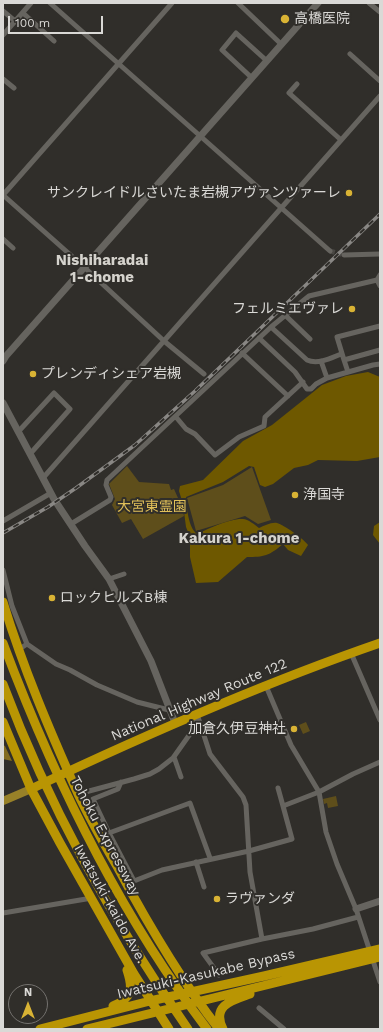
<!DOCTYPE html>
<meta charset="utf-8">
<style>
body{margin:0}
#map{position:relative;width:383px;height:1032px;overflow:hidden;background:#302e2a;font-family:"Work Sans",sans-serif}
canvas{display:block}
.frame{position:absolute;inset:0;border:4px solid #dad9d6;pointer-events:none}
.north{position:absolute;left:8px;top:984px;width:40px;height:40px;box-sizing:border-box;background:#302e2a;border:1px solid #74726f;border-radius:50%;rotate:0deg;font-size:11px;font-weight:700;line-height:16px;text-align:center;color:#dad9d6}
.north::after{content:'';display:block;margin:auto;width:14px;height:18px;background:#d9b334;clip-path:polygon(50% 0,100% 100%,50% 72%,0 100%)}
.scale{position:absolute;left:8px;top:16px;width:95px;height:18px;box-sizing:border-box;border:2px solid #dad9d6;border-top:0;padding-left:5px;font-size:12px;line-height:14px;white-space:nowrap;color:#dad9d6;-webkit-text-stroke:3px #302e2a;paint-order:stroke}
</style>
<div id="map">
<canvas width="383" height="1032"></canvas>
<div class="frame"></div>
<div class="north">N</div>
<div class="scale">100 m</div>
</div>
<script>
const c = document.querySelector('canvas').getContext('2d');
c.lineJoin = 'round';
function fillPath(path, color) { c.fillStyle = color; c.fill(path, 'evenodd'); }
function trace(path, color, width, dash) { c.strokeStyle = color; c.lineWidth = width; c.lineCap = dash ? 'butt' : 'round'; c.setLineDash(dash || []); c.stroke(path); }
function write(font, color, halo, rows, align = 'center') {
  c.font = font + ' "Work Sans","Noto Sans JP",sans-serif'; c.lineWidth = 4; c.setLineDash([]); c.textBaseline = 'middle'; c.strokeStyle = halo; c.fillStyle = color; for (const [text, x, y, turn = 0] of rows) {
    c.save(); c.translate(x, y); c.rotate((+turn || 0) * Math.PI / 180); c.textAlign = isNaN(turn) ? turn : align; if (halo) c.strokeText(text, 0, 0); c.fillText(text, 0, 0); c.restore();
  }
}
fillPath(new Path2D(`
 M127,466L139,482L169,484L171,490L174,489L182,507L184,516L143,539L131,519L122,523L112,505L115,499L109,484Z
 M252,467L271,520L258,524L245,516L196,531L187,498L223,485Z
 M306,722L310,731L303,734L299,725Z
 M336,796L338,806L328,808L327,803L324,804L323,799Z`), '#5e4e1b');
fillPath(new Path2D(`
 M368,372L380,377V457L357,461L318,460L308,465L294,468L273,484L265,487L260,485L254,467L249,466L223,482L186,497C187,508 188,527 197,534C207,529 231,518 243,519C248,519 255,525 259,528C264,526 271,522 277,523C284,525 304,539 308,545L301,556L288,550L283,544C269,556 264,557 247,557L218,582L196,583L190,557V537L186,527L183,504L179,491L180,486L203,480L243,441L272,425L322,385L346,376Z
 M380,522V544L373,535L374,526Z`), '#6e5800');
fillPath(new Path2D(`
 M3,745L5,746L12,761L3,759Z`), '#826b1f');
trace(new Path2D(`
 M330,251L344,255`), '#4a4844', 5, [5, 2.5]);
trace(new Path2D(`
 M50,3L330,251
 M238,3L281,44
 M369,3L380,12
 M3,11L15,21
 M23,13L54,41
 M3,35L31,3
 M350,54L380,81
 M252,78L222,50L236,33L267,61
 M3,79L14,88
 M297,84L289,93L341,140
 M3,195L84,267L164,341L204,374
 M3,195L172,3
 M3,239L13,248
 M344,255L380,254
 M380,275L377,280L380,286
 M285,315L310,339
 M380,326L337,337L344,360L380,350
 M271,327L307,360C318,365 331,358 341,354
 M259,338L295,372L307,389H311L316,384L327,378L321,361
 M242,353L288,396
 M344,360L348,372
 M327,378L373,365L380,364
 M176,417L186,429L195,434L215,455L239,437L264,426L265,417L303,382
 M18,432L54,393L70,409L30,454
 M43,478L380,96
 M3,521L51,493
 M71,524L110,500L111,497L106,485L107,480L271,327L309,296L377,280
 M3,570L12,606L27,644L18,650
 M109,579L124,574
 M27,644L56,664L70,670L97,685L137,702L169,710
 M351,653L380,720
 M266,686L291,745L319,792L326,832L337,864L356,909L380,982
 M197,714L210,754L243,797L246,805L250,872L262,939
 M174,757L181,777
 M121,782L118,789L93,799L109,833L134,881L162,870L249,851L292,839L283,806L319,792L353,774L380,762
 M278,788L283,806
 M78,794L134,779L150,774L159,769L173,758L190,734L195,725L197,715
 M109,833L190,803L210,858
 M196,862L204,887
 M3,913L92,898
 M219,975L203,953L262,939L313,929L358,917
 M259,1008L284,1029`), '#66645f', 5);
trace(new Path2D(`
 M3,361L6,356L318,3
 M3,403L54,499L85,546L109,579L151,661L175,723
 M356,909L380,901`), '#66645f', 7);
trace(new Path2D(`
 M3,801L31,789`), '#988128', 8);
trace(new Path2D(`
 M3,602C23,668 50,731 78,794C90,819 104,844 118,868C148,924 180,979 219,1029
 M3,643C54,779 119,913 207,1029
 M3,684C49,807 113,922 188,1029
 M3,722L31,789L60,843L134,974L169,1029
 M31,789C145,735 261,684 380,643
 M113,1006C133,998 133,988 127,970
 M40,1029L150,1001L264,976L380,949
 M87,1029L380,957
 M223,1029C211,1005 233,1000 250,994`), '#b99503', 9);
const rail = new Path2D(`
 M3,533L48,507L76,488L135,445L195,391L380,214`);
trace(rail, '#898784', 3.5);
trace(rail, '#302e2a', 2, [6]);
for (const [x, y, r, color] of [
 [285,19,5,"#d9b334"],
 [349,193,4,"#d9b334"],
 [352,309,4,"#d9b334"],
 [33,374,4,"#d9b334"],
 [295,495,4,"#d9b334"],
 [52,598,4,"#d9b334"],
 [294,729,4,"#d9b334"],
 [217,899,4,"#d9b334"]
]) { const dot = new Path2D(); dot.arc(x, y, r, 0, 2 * Math.PI); c.fillStyle = color; c.fill(dot); trace(dot, '#302e2a', 1.5); }
write('14px', '#dad9d6', '#302e2a', [
 ["高橋医院",294,19],
 ["サンクレイドルさいたま岩槻アヴァンツァーレ",341,193,"right"],
 ["フェルミエヴァレ",344,309,"right"],
 ["プレンディシェア岩槻",41,374],
 ["浄国寺",303,495],
 ["ロックヒルズB棟",60,598],
 ["加倉久伊豆神社",286,729,"right"],
 ["ラヴァンダ",225,899]
], 'left');
write('14px', '#e0bf59', '#302e2a', [
 ["大宮東霊園",152,507]
]);
write('14px', '#dad9d6', '#302e2a', [
 ["National Highway Route 122",199,700,-23],
 ["Tohoku Expressway",105,836,62],
 ["Iwatsuki-kaido Ave.",110,904,61],
 ["Iwatsuki-Kasukabe Bypass",206,974,-13]
]);
write('bold 15px', '#d5d3cd', '#302e2a', [
 ["Nishiharadai",102,261],
 ["1-chome",102,278],
 ["Kakura 1-chome",239,539]
]);
</script>
